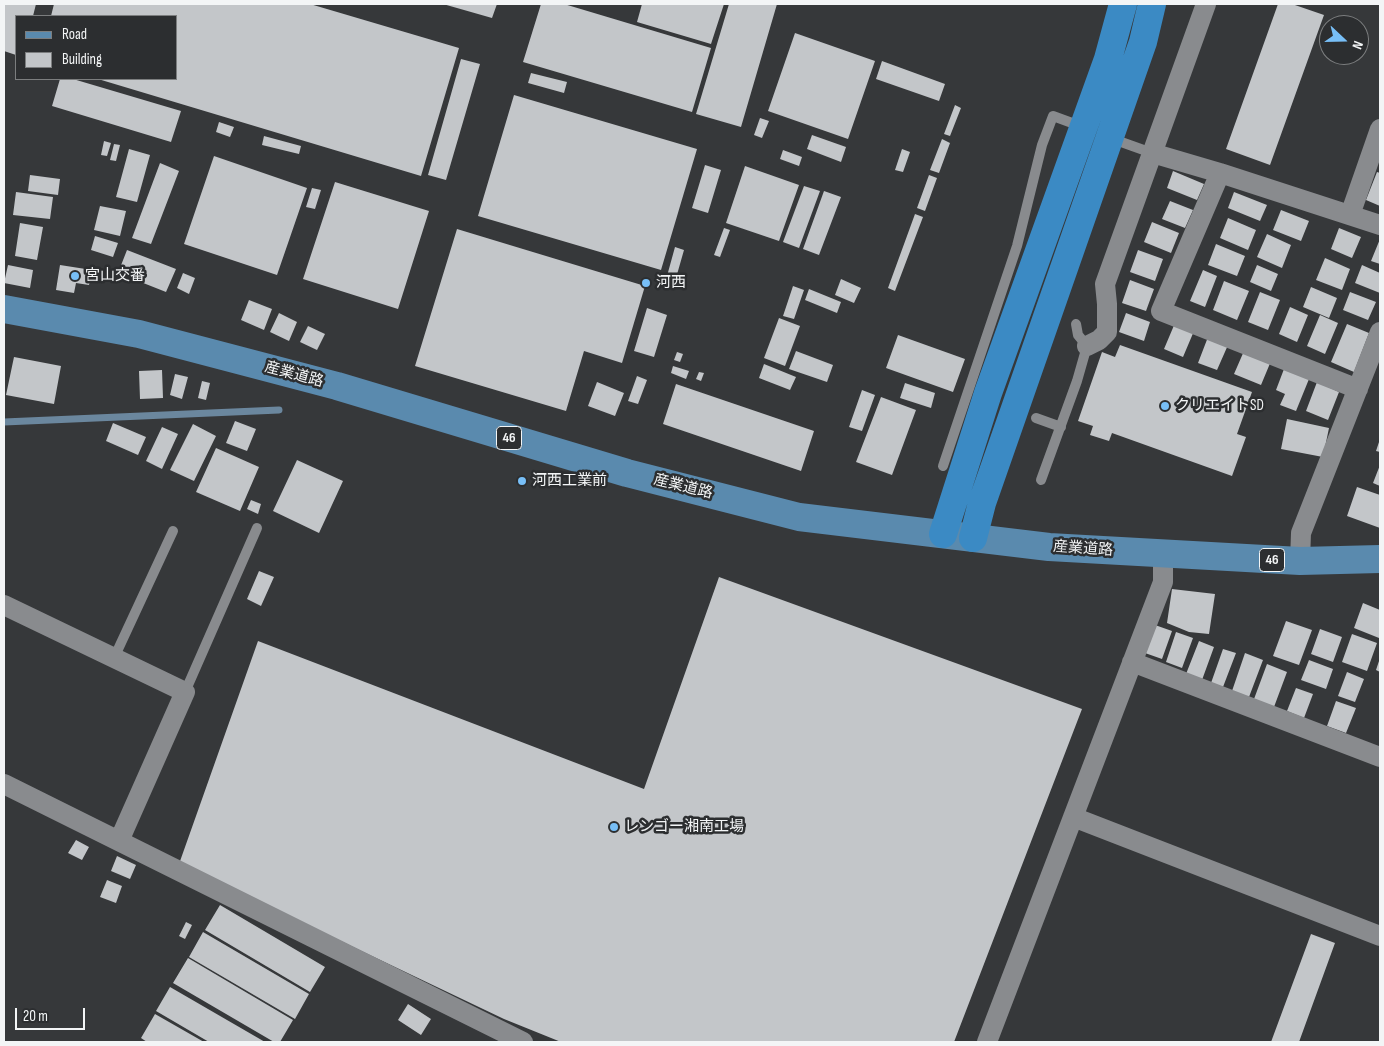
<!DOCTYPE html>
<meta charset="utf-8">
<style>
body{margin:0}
#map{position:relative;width:1384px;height:1046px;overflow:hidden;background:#36383a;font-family:"Sofia Sans Condensed",sans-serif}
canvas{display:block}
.frame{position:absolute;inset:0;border:5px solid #f3f5f6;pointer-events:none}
.legend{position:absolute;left:15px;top:15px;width:162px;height:65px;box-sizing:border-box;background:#2c2e30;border:1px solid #7c7e7f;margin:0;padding:6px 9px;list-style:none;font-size:15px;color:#f3f5f6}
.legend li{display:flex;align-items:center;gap:10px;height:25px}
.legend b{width:25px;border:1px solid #7c7e7f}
.north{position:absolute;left:1319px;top:15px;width:50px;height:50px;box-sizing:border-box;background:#2c2e30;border:1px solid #7c7e7f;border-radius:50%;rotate:111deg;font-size:14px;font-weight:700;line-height:20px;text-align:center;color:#f3f5f6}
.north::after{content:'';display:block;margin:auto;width:18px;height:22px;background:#78bff7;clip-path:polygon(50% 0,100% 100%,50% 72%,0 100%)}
.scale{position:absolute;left:15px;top:1008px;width:70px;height:22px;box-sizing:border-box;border:2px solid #f3f5f6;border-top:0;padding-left:6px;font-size:15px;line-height:18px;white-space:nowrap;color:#f3f5f6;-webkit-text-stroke:4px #2c2e30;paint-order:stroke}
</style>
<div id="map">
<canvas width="1384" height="1046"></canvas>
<div class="frame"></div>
<ul class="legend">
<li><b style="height:6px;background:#5a8aae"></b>Road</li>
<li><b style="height:14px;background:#c3c6c9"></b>Building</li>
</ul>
<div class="north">N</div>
<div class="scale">20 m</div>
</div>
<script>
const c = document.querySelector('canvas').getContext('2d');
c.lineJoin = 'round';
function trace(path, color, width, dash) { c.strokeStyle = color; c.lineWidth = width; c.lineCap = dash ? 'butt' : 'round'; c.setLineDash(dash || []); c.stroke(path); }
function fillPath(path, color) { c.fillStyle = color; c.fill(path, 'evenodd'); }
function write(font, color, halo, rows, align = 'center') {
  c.font = font + ' "Sofia Sans Condensed","Noto Sans JP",sans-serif'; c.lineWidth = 5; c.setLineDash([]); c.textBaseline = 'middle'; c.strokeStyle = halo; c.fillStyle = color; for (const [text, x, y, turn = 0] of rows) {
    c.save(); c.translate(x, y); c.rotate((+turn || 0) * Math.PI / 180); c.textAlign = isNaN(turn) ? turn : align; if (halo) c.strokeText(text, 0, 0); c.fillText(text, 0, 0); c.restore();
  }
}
trace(new Path2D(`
 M4,422L279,410`), '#6b879e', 7);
fillPath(new Path2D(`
 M4,4H36L33,16H16V55L4,51Z
 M54,4H310L459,48L421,176L98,79H176V16H51Z
 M443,4H497L492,18Z
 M541,4H564L711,48L692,112L523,62Z
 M642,4H724L711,44L637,22Z
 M729,4H777L741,127L696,114Z
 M1278,4H1292L1324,15L1270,165L1226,149Z
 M795,33L875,61L848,139L768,111Z
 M461,59L480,64L446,180L428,175Z
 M882,61L945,84L939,101L876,79Z
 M531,73L567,82L564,93L528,83Z
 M60,79H73L181,111L171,142L52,106Z
 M514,95L697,149L661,270L478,216Z
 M955,105L961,108L950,136L944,134Z
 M760,118L769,121L762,138L754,135Z
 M219,122L234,127L230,137L216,132Z
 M812,135L846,147L841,162L807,149Z
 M264,136L301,146L299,154L262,145Z
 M942,139L950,143L939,173L930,170Z
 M104,141L111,143L107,156L101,155Z
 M114,144L120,145L116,161L110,160Z
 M129,149L150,155L137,202L116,197Z
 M902,149L910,152L903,172L895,170Z
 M783,150L802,157L799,166L780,159Z
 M214,156L307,188L277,275L184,244Z
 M160,163L179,171L151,244L132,238Z
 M705,165L721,170L708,213L692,208Z
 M745,166L799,185L779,241L726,223Z
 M1173,171L1204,184L1197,200L1167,188Z
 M1377,172L1380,173V206L1366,200Z
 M30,175L60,179L58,195L28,191Z
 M929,175L937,178L925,211L917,208Z
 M335,182L429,211L398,309L303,279Z
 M804,186L820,191L799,248L783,242Z
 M312,188L321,190L315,209L306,207Z
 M824,191L841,197L819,255L803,249Z
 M16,192L53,197L50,219L13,215Z
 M1234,192L1267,205L1260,221L1228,208Z
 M1170,201L1193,210L1185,228L1162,219Z
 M100,206L126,211L120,236L94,230Z
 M1281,210L1309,221L1301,241L1273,230Z
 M915,214L923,217L895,291L888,288Z
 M1228,218L1256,230L1248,250L1220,238Z
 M1152,222L1179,233L1171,253L1144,242Z
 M20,223L43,227L37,260L15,256Z
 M724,228L730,230L720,257L714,255Z
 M1339,228L1361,237L1352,258L1331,249Z
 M457,229L645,286L622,363L584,351L566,411L415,366Z
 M1267,234L1291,245L1282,268L1257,257Z
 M95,236L118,243L113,257L91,250Z
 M1380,239V264L1371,261Z
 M1216,244L1245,256L1237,276L1208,265Z
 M675,247L684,250L676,278L667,276Z
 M127,250L176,269L166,292L118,273Z
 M1138,250L1163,259L1155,281L1130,272Z
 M1325,258L1350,269L1342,290L1316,280Z
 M8,265L33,270L30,288L4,283Z
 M60,265L92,270L89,285L76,283L74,293L56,290Z
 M1257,265L1278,274L1271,291L1250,282Z
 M1362,265L1380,273V293L1355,283Z
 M1203,270L1217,276L1205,307L1190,301Z
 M183,273L195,278L189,294L177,288Z
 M841,279L861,288L854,303L835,295Z
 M1130,280L1154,289L1146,311L1122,303Z
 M1224,281L1249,291L1237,320L1213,310Z
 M793,286L804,290L794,319L783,316Z
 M1311,287L1337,298L1329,318L1303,307Z
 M809,289L841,302L837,313L805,300Z
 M1260,292L1280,300L1268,330L1248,322Z
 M1350,292L1376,302L1368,320L1343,310Z
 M249,300L272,309L264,330L241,320Z
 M1290,307L1308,315L1297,342L1279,334Z
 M647,308L667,315L654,357L634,351Z
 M279,313L297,322L289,341L270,332Z
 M1126,313L1150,322L1144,341L1119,332Z
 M1320,315L1338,323L1325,354L1307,346Z
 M779,318L800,326L785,366L764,358Z
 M1175,323L1194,331L1183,357L1164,349Z
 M1347,324L1369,333L1354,372L1331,362Z
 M308,326L325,334L317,350L300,342Z
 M898,335L965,359L953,392L886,368Z
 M1208,337L1228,345L1217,370L1198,363Z
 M1120,345L1252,392L1237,434L1246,437L1232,476L1112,433L1109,441L1090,435L1093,426L1078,421L1102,352L1115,357Z
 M796,351L833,365L827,382L789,369Z
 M1244,351L1271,361L1261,385L1234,374Z
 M677,352L683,354L680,362L674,360Z
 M14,357L61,366L54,404L6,395Z
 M764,364L796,377L790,390L759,378Z
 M673,366L689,371L686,379L671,373Z
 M1284,369L1309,379L1296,411L1280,405L1285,394L1276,390Z
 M162,370L163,398L140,399L139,371Z
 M699,372L704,373L701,381L696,379Z
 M175,374L188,377L182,399L170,395Z
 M637,376L647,380L638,404L628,401Z
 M202,381L210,383L206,400L198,398Z
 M597,382L624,393L615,416L588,406Z
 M1317,382L1339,392L1328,420L1306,411Z
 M905,383L935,393L931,408L900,398Z
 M676,384L814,431L801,471L663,424Z
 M862,390L875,395L862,431L849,427Z
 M881,397L916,410L892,475L856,462Z
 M1287,419L1329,428L1323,457L1281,449Z
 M235,421L256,429L247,451L226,443Z
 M113,423L146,437L138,455L106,441Z
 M193,424L216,436L194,481L170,470Z
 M162,427L178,434L162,469L146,461Z
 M1380,439V452L1376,451Z
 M216,448L259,467L240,511L196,492Z
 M297,460L343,481L319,533L273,511Z
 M1380,465V486L1373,483Z
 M1357,487L1380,495V528L1347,516Z
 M251,500L261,504L258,514L247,509Z
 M259,571L274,577L261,606L247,599Z
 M719,577L1082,709L954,1042H561L504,1019L179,864L258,641L644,789Z
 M1172,589L1215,594L1209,634L1189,632L1167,623Z
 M1363,603L1380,610L1379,638L1354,628Z
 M1286,621L1312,630L1299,665L1273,656Z
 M1155,625L1172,631L1162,659L1145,653Z
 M1320,629L1342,637L1333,662L1311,654Z
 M1176,632L1193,638L1182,668L1166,662Z
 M1352,634L1377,643L1367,671L1342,662Z
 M1199,641L1214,647L1202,680L1186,674Z
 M1223,649L1236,653L1223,687L1211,683Z
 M1245,653L1263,660L1249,697L1232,691Z
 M1380,658V672L1376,670Z
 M1309,660L1333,669L1326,689L1301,680Z
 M1267,664L1287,672L1274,707L1254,699Z
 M1347,672L1364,679L1355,702L1338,696Z
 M1296,688L1313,694L1304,718L1287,711Z
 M1336,701L1356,708L1346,733L1327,726Z
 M76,840L89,847L82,860L68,853Z
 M117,856L136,865L130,879L111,871Z
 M107,880L122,886L116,903L100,897Z
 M220,905L325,967L310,992L205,930Z
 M186,922L192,925L185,939L179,936Z
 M203,932L309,994L295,1019L189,957Z
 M1311,934L1335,943L1299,1042H1271Z
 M188,958L293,1020L280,1042H274L173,983Z
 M170,987L265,1042H209L156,1011Z
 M408,1004L431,1019L421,1035L398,1020Z
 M155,1014L204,1042H147L141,1038Z`), '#c3c6c9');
trace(new Path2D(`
 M1110,138L1152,153
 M1036,418L1061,427
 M943,466L1017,246L1042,145L1053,116L1083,127
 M1041,480L1077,381L1087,346L1078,335L1076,324
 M114,658L173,531
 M185,692L257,528`), '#898b8e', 10);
trace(new Path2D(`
 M1152,153L1220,173L1380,225
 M1220,173L1161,311L1358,389
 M1350,215L1380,129
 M1087,346L1099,340L1107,332V304L1105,284L1206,4
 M1300,561L1301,533L1380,332
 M4,605L185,692L119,841
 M1132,662L1380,757
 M4,784L523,1042
 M1073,817L1380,936
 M987,1042L1163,582V554`), '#898b8e', 20);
trace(new Path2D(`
 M4,309L139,334L337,386L627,473L799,517L1049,547L1300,561L1380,559`), '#5a8aae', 28);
trace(new Path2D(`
 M943,534L988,393L1108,59L1123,4
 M973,538L982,503L1143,42L1152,4`), '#3b8ac4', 28);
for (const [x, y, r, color] of [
 [75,276,5,"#78bff7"],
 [646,283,5,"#78bff7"],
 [1165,406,5,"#78bff7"],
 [522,481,5,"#78bff7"],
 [614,827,5,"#78bff7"]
]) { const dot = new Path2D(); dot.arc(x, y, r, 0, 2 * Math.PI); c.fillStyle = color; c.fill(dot); trace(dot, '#2c2e30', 2); }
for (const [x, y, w] of [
 [509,438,25],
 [1272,560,25]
]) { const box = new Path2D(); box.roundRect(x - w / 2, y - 11.5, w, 23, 4); c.fillStyle = '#2c2e30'; c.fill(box); trace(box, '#f3f5f6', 1); }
write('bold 14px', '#f3f5f6', null, [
 ["46",509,438],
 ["46",1272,560]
]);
write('15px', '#f3f5f6', '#2c2e30', [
 ["宮山交番",85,276],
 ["河西",656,283],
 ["クリエイトSD",1175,406],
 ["河西工業前",532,481],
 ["レンゴー湘南工場",624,827]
], 'left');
write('15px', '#f3f5f6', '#2c2e30', [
 ["産業道路",294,375,15],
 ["産業道路",683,487,14],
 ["産業道路",1083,549,4]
]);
</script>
